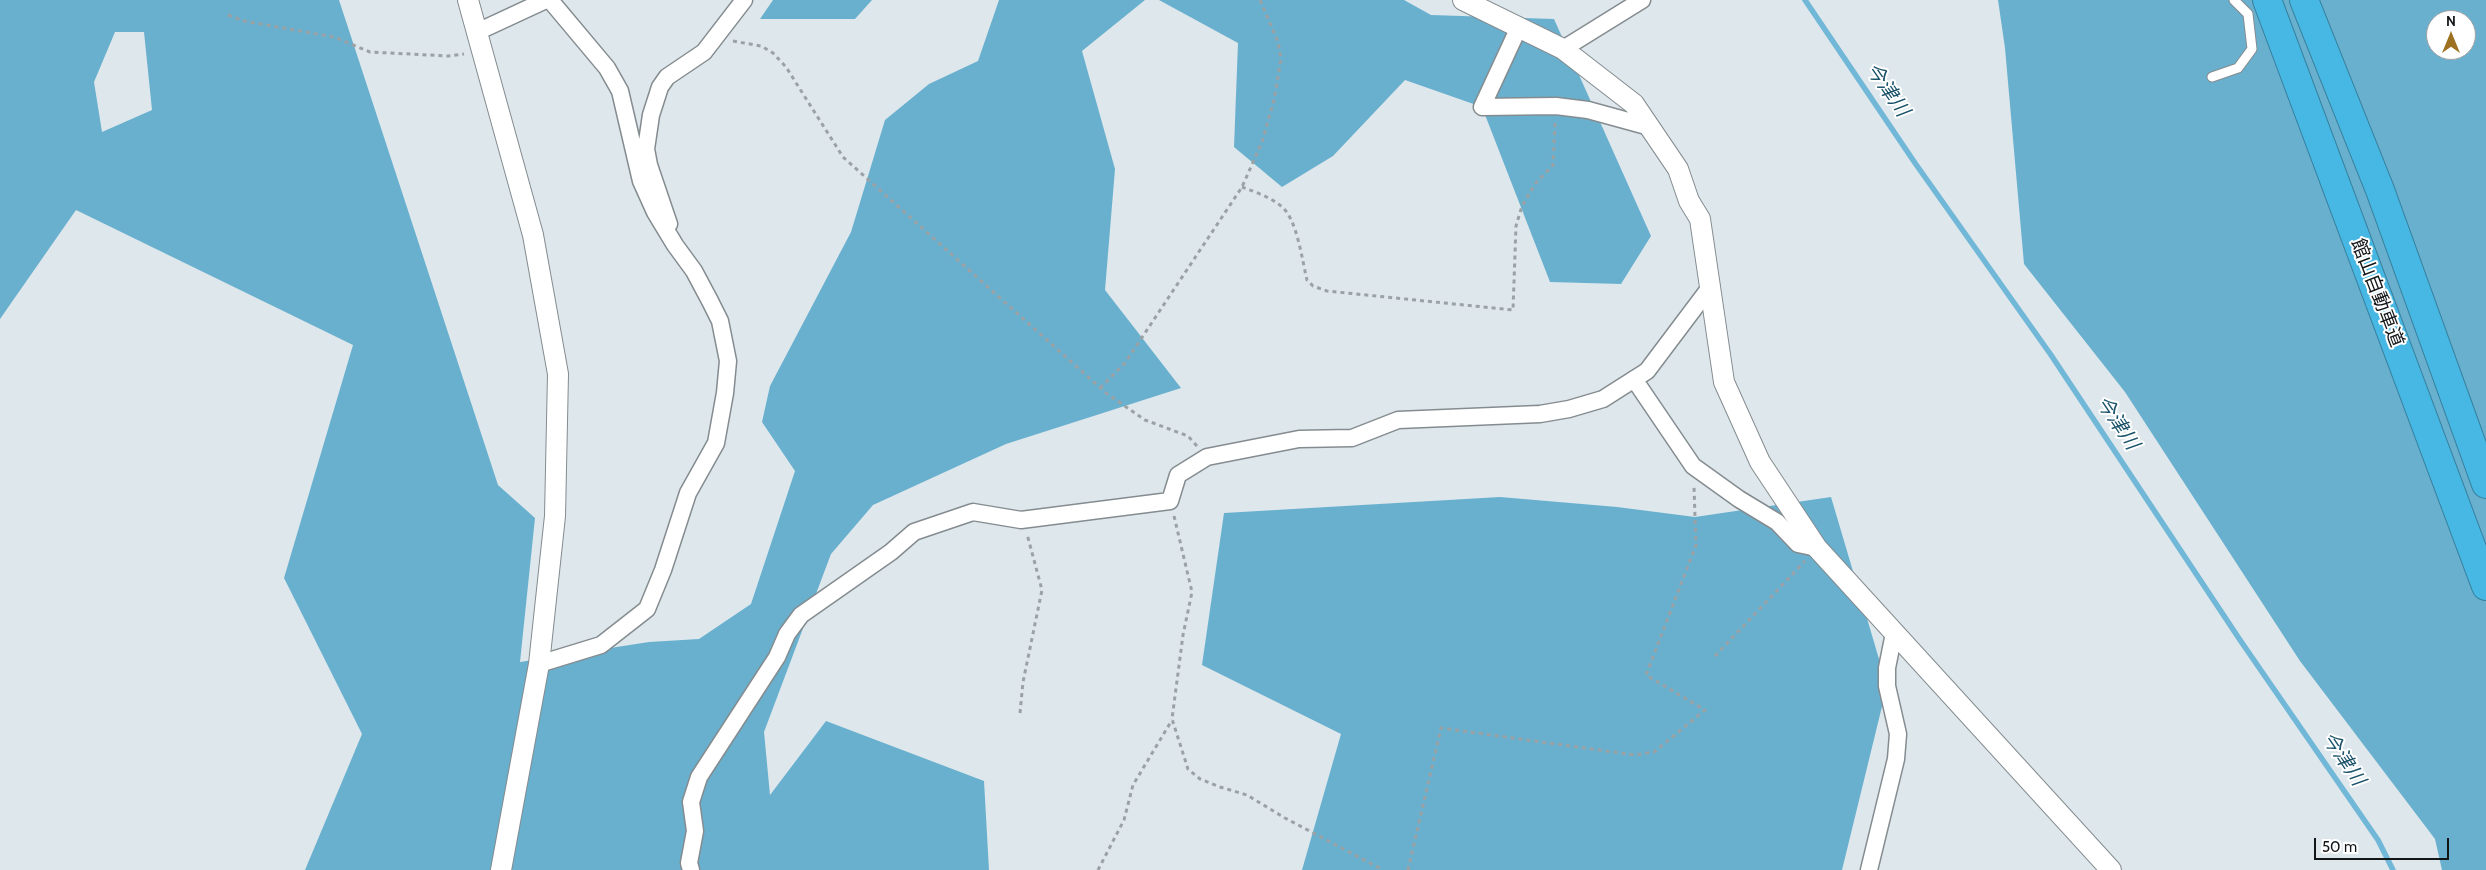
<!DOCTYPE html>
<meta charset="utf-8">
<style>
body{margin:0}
#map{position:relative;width:2486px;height:870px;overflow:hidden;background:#dee7eb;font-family:Cabin,sans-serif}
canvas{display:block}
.north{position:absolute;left:2426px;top:10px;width:50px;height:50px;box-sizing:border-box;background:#fff;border:1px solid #a1a2a2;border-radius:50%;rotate:0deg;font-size:14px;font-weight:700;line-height:20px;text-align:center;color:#131617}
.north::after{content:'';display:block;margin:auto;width:18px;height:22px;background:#9d7121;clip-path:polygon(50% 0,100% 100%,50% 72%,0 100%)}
.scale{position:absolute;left:2314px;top:838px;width:135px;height:22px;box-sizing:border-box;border:2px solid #131617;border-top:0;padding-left:6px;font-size:15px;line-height:18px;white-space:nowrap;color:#131617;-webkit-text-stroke:4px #fff;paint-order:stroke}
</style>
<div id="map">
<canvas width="2486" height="870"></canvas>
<div class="north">N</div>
<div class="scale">50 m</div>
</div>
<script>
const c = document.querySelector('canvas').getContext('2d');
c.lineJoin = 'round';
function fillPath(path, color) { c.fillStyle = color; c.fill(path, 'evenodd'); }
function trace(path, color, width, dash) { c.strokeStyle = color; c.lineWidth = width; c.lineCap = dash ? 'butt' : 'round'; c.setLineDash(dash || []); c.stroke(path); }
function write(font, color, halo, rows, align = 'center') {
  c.font = font + ' Cabin,"Noto Sans JP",sans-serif'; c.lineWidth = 4; c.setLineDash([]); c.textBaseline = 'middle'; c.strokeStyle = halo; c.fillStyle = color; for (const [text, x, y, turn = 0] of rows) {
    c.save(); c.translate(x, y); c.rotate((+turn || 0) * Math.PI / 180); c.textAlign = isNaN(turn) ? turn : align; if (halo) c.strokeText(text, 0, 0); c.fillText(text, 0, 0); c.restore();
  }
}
fillPath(new Path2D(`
 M0,0H339L498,485L535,518L520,662L649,642L699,639L751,604L795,471L762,422L770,386L851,232L885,120L929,84L978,61L999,0H1145L1082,51L1115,169L1105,290L1181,388L1006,444L873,505L831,554L764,732L770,795L826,721L984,781L989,870H305L362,734L284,578L353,345L76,210L0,319ZM115,32H144L152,110L102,132L94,82Z
 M773,0H872L855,19H760Z
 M1159,0H1404L1431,15L1554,19L1651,236L1621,284L1550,282L1482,107L1405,80L1333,156L1282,187L1234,147L1238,43Z
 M1998,0H2486V870H2442L2435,839L2300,661L2125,392L2024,264L2005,48ZM2436,20H2466V50H2436Z
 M1500,497L1617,507L1695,517L1831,497L1887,686L1842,870H1302L1341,734L1202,665L1224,513Z`), '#69b0cf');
trace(new Path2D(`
 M1805,0L1915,163L2051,355L2240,640L2378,840L2393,870`), '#71b7d7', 5.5);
const service = new Path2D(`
 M2212,77L2238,68L2252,49L2248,14L2234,0`);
const minor = new Path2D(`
 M1519,27L1482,107L1556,106L1588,110L1650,127
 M477,32L546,0
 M1563,49L1642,0
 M669,224L649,165L646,149L651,115L660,87L667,77L704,52L744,0
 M1634,379L1693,466L1739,499L1777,522L1798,544L1817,548
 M539,664L601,645L647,609L663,570L688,493L716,443L725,393L728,361L720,321L710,301L694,271L675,245L655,212L641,181L620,91L607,68L550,0
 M691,870L689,863L695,831L691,802L699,777L777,657L787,634L801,615L891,552L914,532L973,512L1021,520L1170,501L1178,475L1207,457L1299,439L1352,438L1398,420L1540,414L1569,409L1603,399L1647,371L1711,286
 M1869,870L1896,759L1898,734L1887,686V668L1894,633`);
const tertiary = new Path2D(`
 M468,0L533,235L558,374L555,516L539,664L501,870
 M1463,0L1563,49L1634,104L1678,169L1689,201L1700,219L1724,382L1760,462L1817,548L2111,870`);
const motorway = new Path2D(`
 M2267,0L2486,586
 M2304,0L2380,190L2486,484`);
trace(service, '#848c90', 11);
trace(minor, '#848c90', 19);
trace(tertiary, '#848c90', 22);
trace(motorway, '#357f9c', 30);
trace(new Path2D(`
 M228,15L244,21L334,37L370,52L448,56L464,54
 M733,41L761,46L773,53L786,67L843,157L1106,393L1145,420L1188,436L1197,446
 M1242,187C1255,192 1270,197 1281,206C1297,218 1302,260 1307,280L1313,286L1327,291L1513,310L1516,226L1522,206L1535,184L1553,165L1555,123
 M1100,388L1125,363L1242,187L1262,142L1274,100L1281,59L1278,42L1260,0
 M1174,516L1192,592L1183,635L1172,719L1188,769L1200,779L1220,787L1247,795L1285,818L1383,870
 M1715,656L1805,561
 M1020,713L1023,682L1042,590L1027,534
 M1098,870L1124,820L1133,785L1172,720
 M1408,870L1441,728L1635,755L1654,752L1705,710L1646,675L1696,545L1694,487`), '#9ba2a5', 3, [4, 4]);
trace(service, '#fff', 9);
trace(minor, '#fff', 16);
trace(tertiary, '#fff', 20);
trace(motorway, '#47b7e4', 28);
write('19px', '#131617', '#fff', [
 ["館山自動車道",2377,293,69]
]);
write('italic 20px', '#1b536a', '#fff', [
 ["今津川",1887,90,55],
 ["今津川",2117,423,56],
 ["今津川",2343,759,56]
]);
</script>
